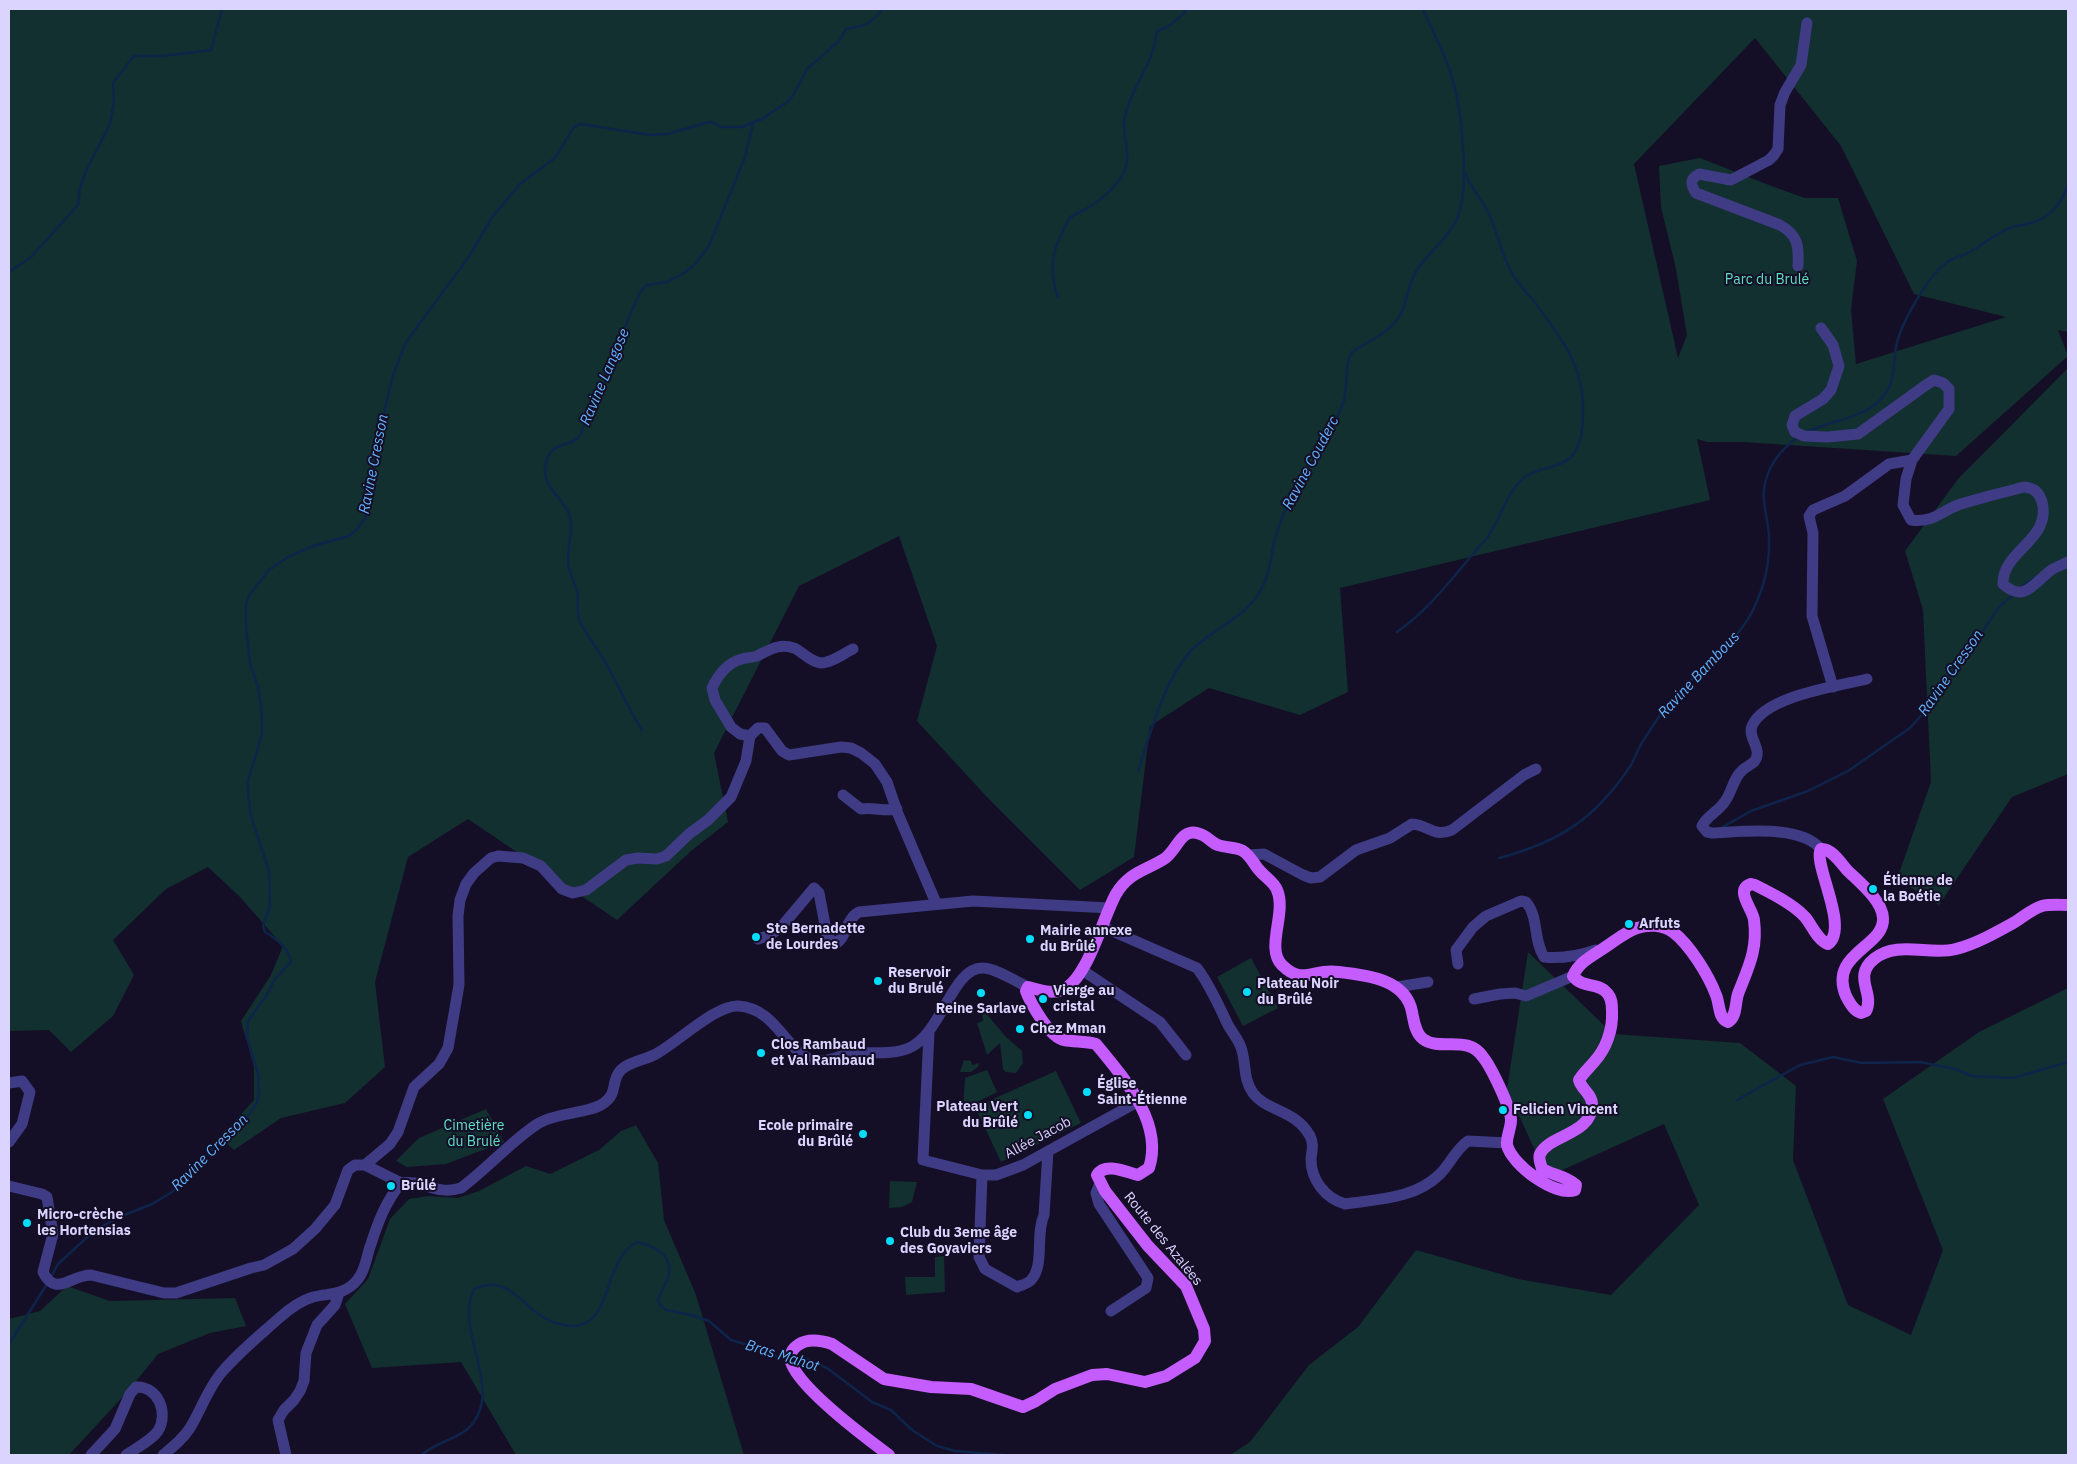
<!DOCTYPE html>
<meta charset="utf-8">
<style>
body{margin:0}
#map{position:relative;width:2077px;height:1464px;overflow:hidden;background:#140f26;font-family:"IBM Plex Sans",sans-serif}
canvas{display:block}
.frame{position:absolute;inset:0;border:10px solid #dad4ff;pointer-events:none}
</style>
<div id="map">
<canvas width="2077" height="1464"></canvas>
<div class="frame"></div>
</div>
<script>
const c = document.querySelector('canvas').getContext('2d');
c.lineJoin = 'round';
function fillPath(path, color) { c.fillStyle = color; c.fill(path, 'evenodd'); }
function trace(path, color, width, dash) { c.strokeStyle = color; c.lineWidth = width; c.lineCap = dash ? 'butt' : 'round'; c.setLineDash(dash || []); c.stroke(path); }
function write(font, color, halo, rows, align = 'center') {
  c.font = font + ' "IBM Plex Sans",sans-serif'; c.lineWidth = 4; c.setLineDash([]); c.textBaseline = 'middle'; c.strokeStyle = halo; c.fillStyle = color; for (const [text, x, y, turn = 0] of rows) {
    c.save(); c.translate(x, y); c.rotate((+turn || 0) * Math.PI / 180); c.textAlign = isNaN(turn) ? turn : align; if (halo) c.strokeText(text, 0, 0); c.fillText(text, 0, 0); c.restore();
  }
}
fillPath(new Path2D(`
 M9,9H2068V332L2058,330L2068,356L1956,456L1743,442H1707L1697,439L1710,500L1340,588L1348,692L1300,715L1209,688L1150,726L1134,857L1080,890L986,796L917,721L937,646L899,536L799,586L714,753L728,822L691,851L617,920L468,819L408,857L375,982L385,1067L345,1103L281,1118L234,1150L220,1137L254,1100V1067L241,1021L271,975L283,946L240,897L208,867L166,889L113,940L134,975L113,1016L71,1052L49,1030L9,1031ZM1755,38L1841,146L1914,294L2006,317L1856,364L1851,310L1857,261L1838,198H1805L1774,187L1700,158L1659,166L1661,207L1676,269L1687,335L1678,358L1634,164Z
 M2068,368V774L2012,797L1939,905L1897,879L1931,782L1923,610L1905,551L1958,479Z
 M1528,952L1613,1034L1740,1043L1796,1086L1793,1160L1848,1305L1911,1335L1943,1250L1883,1099L1979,1032L2068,988V1455H1230L1250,1442L1309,1365L1358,1327L1416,1250L1518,1279L1611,1295L1699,1205L1664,1124L1547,1177L1507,1089Z
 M1251,958L1278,1008L1243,1026L1217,977Z
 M985,1012L1006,1037L1022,1051L1023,1063L1016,1073L1006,1072L1003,1069L1000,1043L987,1055L977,1023L983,1021L982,1015Z
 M964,1060L971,1061L972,1065L979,1063L978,1067L971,1072H960Z
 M987,1070L997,1092L963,1109L965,1078Z
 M1056,1071L1081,1123L1001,1162L975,1107Z
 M486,1109L504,1142L446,1164L407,1167L396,1161L419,1138Z
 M636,1125L658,1163L664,1220L696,1295L744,1455H516L461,1362L372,1368L345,1304L368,1279L390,1219L409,1199L428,1196L458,1198L479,1191L526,1166L550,1174L599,1150L621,1131Z
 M890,1181L917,1182L912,1202L902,1207L889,1208Z
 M944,1256L945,1292L906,1295L905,1277H935V1257Z
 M67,1286L110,1301L235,1298L246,1326L210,1333L158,1354L129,1390L69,1455H9V1319L40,1311Z`), '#12302f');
trace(new Path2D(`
 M9,272L31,257L78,205L80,188L86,171L110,124L114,102L113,83L134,56H163L211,50L222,9
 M1058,297C1049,274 1051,253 1063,231C1065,227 1067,221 1070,218C1074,214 1081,212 1086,209C1101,200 1116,188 1124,172C1133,153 1120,135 1125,116C1130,92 1146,73 1153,50C1155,44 1156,37 1157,31C1170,28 1179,19 1187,9
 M1807,432C1829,421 1858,419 1877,403C1897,384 1892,371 1896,347C1900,325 1927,277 1946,263C1952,258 1962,256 1970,252C1984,244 1996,233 2012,227C2018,225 2025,225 2031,223C2052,217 2061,204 2068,184
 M2020,588L2034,578
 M1397,632C1433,607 1457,571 1487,538C1501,519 1505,494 1524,478C1540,465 1566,470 1576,450C1582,439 1583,426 1583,413C1585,369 1564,342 1539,308C1531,296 1520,287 1513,275C1501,256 1498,233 1488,212C1482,198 1470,188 1465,173
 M642,730C627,707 617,681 602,657C595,645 586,634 580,622C576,611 579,602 577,592C575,583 570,575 569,567C565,549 575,531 569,514C563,498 543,488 545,468C549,437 572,450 581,434C583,429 584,424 586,419C590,408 598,398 603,386C616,354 625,321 641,291L647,285L667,282L684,273L694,265L709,246L745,157L753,123
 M1138,771C1150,734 1166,674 1194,648C1217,626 1249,616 1263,586C1270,572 1271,556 1274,542C1277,530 1282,518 1287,506C1304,471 1329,441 1343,403C1349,387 1343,367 1352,352C1372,338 1392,334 1403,309C1408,296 1409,282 1417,270C1429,252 1448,238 1457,219C1471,186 1461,101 1449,68C1442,48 1431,29 1423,9
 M1721,828L1751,811L1808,791L1848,771L1910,728L1935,700L1963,654L1976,641L1999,607L2013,595
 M1499,858C1560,842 1596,818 1631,765C1636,756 1639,746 1645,738C1655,722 1666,706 1678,692C1689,681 1701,672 1712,662C1725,650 1747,624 1754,608C1764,587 1770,562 1769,538C1769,522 1762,505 1764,489C1767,466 1780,450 1798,437
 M1737,1100L1800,1065L1833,1057L1862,1063L1920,1062L1955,1069L1972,1076L2013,1078L2068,1062
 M51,1277L58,1264L94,1231L117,1218L152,1204L172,1192L209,1152L247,1118L257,1102L259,1093L258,1073L247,1037L248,1021L266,996L275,979L291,962C289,948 277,939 265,932L263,926L270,906L269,871L251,816L248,792V781L262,734V717L259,690L250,663L246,628V604L250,594L269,570L288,557L313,546L349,536L358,528L365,518L369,505L381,425L393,375L406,342L468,258L493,216L520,184L555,158L574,127L580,124L650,135L668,134L705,123L712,122L721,127H742L762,119L787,102L794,94L807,69L839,41L846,29C866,26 869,25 883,9
 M9,1344L47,1284
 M793,1359H807L827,1368L872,1402L891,1410L912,1430L937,1446L955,1451L1004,1455
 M422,1455C436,1441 460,1440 473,1423C502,1386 454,1329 474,1289C510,1273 522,1308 550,1321C554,1323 560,1324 565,1325C570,1326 575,1327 580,1325C613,1316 604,1259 637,1242C652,1245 672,1254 669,1273C668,1282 661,1290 658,1299L660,1305L666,1310L691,1315L709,1321L731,1340L745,1344L766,1354L785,1359`), '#0e244a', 2.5);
trace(new Path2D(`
 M1798,266C1799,246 1798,235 1780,225L1696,193C1690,184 1690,179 1699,174L1731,180L1769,160L1774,155L1778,149L1780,105L1785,92L1801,65L1807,23
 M1821,328L1833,345L1839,366L1831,390L1823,399L1795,416L1792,425L1795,432L1804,436L1828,437L1858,434L1926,385L1934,380L1943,383L1949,389V409L1912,460L1906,479L1903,505L1911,520C1933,523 1940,512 1958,505C1980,498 2002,493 2024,487C2043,488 2047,510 2040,526C2031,546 2002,559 2003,584C2024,603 2033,584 2050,571C2055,567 2062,565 2068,562
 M1833,687L1812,616L1813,533L1809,516L1813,510L1845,496L1889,464L1912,460
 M750,736L740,734L731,727L715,700L712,688C718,675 727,663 742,659C747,657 752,658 757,656C770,650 778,643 794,648C803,652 810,662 821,663C832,663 844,653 853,649
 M843,795L861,809C874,807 884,812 897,809
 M1821,849C1800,824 1742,832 1712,833L1707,832L1702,826C1706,817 1717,812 1723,804C1731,795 1732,783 1739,774C1743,768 1749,766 1754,762C1764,750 1747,738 1752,726C1765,696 1838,686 1867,679
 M1248,855L1264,854L1303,875L1311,878L1320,877L1356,850L1390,838L1412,824C1429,825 1434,838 1452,830L1524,775L1536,769
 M1103,927L1197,968C1210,985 1219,1006 1228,1025C1232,1032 1237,1038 1240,1045C1247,1060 1242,1078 1253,1093C1267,1112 1295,1109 1310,1136C1314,1144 1312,1150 1311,1159C1311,1180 1325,1198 1345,1204C1378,1199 1415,1199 1440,1174C1450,1164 1456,1149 1468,1141L1507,1143
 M758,939L770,935L782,926L814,888L819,893L827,935L834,944C847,940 845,919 859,912L973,901L1110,908
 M1458,964L1456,950L1473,927L1486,916L1521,901L1526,902C1539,917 1533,940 1544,957C1561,959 1581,955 1596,950
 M1082,970L1160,1022L1186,1055
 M1397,987L1428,982
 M1474,999L1500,994L1515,993L1526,996L1573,976
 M929,1033L923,1160L982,1175H996L1023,1165L1139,1101
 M9,1083L22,1081L30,1092L22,1124L9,1142
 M365,1165L390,1144L398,1132L414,1087L439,1064L448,1048L459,985L458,916L460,900L466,884L474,873L491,858L498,856L523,858L541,866L562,889L573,893L586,890L626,860L638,858L657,859L666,856L689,834L708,820L731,797L746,761L750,736L758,728H765L782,751L789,755L841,747L851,748L861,753L875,764L887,782L898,814L936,903
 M982,1175L979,1257L985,1269L1017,1287C1021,1285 1028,1284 1031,1280C1045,1265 1035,1235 1044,1215L1048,1151
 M1100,1183L1096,1193L1099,1204L1148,1278L1146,1288L1111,1311
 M9,1186L42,1194L47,1197L53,1234L43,1272C56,1298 70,1275 91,1275L164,1293H176L251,1268L264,1265L293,1249L315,1229L335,1205L348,1170L355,1165H365L401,1183
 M91,1455L115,1429L130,1394L136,1387C158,1386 169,1413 158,1431C151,1441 136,1448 126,1455
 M163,1455C173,1447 183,1439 190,1428C201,1410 208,1388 222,1372C238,1353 259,1336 278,1319C288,1310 299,1301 313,1297C330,1293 346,1295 358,1279C366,1269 366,1257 371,1244C378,1222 386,1201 401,1183C423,1179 435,1196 461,1188C487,1169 513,1139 539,1123C558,1112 589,1114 604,1103C618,1093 611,1081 620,1071C628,1062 644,1060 654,1055C676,1044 715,1005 738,1006C777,1008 786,1053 813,1060C828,1064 842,1053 857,1053C874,1052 893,1055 909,1048C942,1034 952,967 983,968C995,968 1017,982 1028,987
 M286,1455L278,1420L284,1410L294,1400L300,1391L304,1381L306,1353L317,1325L335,1305L339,1293`), '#3f3b84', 11);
trace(new Path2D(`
 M889,1455C866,1438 799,1388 791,1362C789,1355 792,1349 798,1345C808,1338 820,1340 832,1344L884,1379L931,1387L971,1389L1023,1407L1036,1401L1055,1389L1092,1375L1107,1374L1145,1382L1166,1376L1195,1358L1205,1341L1204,1329L1186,1286L1148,1246L1105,1191L1097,1175C1105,1162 1126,1172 1138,1175L1149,1168C1164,1122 1123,1077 1096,1044C1085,1041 1075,1042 1064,1040C1050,1038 1031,1004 1026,991L1028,987C1039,990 1051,994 1062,990C1087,981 1103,917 1116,894C1129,872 1145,871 1164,859C1177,851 1181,826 1200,834C1207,836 1212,843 1218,845C1226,848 1236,847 1243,851C1251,856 1254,865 1260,871C1266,878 1274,882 1277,890C1287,913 1265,948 1282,965C1303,986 1313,968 1338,972C1366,975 1406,979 1412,1012C1414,1021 1415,1033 1423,1039C1441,1052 1467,1034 1483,1057C1491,1067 1511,1108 1511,1120C1511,1128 1506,1138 1507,1145C1512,1165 1555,1197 1575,1190L1576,1185C1566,1176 1553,1175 1542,1169C1541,1164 1538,1159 1540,1154C1550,1134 1592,1135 1592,1104C1592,1094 1581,1089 1579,1080C1583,1073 1589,1068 1594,1062C1606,1049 1613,1030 1612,1011C1612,1005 1612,998 1607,993C1598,982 1583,989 1573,976C1579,962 1592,956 1604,948C1615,941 1625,932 1637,928C1649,924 1663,925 1673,932C1690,945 1709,976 1716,995C1720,1004 1718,1019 1728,1022C1737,1017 1735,1003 1738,994C1748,968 1758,950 1754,920C1753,909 1734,890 1751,884L1755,885C1771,893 1793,904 1805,917C1812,925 1817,940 1828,944C1850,928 1812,862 1821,849C1831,848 1840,862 1847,870C1859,882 1882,900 1883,918C1885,947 1828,953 1846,996C1850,1003 1853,1010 1861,1013L1866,1011C1875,993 1852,977 1874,959C1897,940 1930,956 1956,949C1976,944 1997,932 2015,922C2023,917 2032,909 2042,906C2050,904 2059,905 2068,905`), '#c55cfd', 12);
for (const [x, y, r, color] of [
 [1873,889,5,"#02ddfc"],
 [1629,924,5,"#02ddfc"],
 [756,937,5,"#02ddfc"],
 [1030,939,5,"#02ddfc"],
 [878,981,5,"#02ddfc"],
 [1247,992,5,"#02ddfc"],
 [981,993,5,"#02ddfc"],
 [1043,999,5,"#02ddfc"],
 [1020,1029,5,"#02ddfc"],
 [761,1053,5,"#02ddfc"],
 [1087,1092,5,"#02ddfc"],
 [1503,1110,5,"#02ddfc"],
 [1028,1115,5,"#02ddfc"],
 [863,1134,5,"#02ddfc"],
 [391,1186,5,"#02ddfc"],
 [27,1223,5,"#02ddfc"],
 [890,1241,5,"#02ddfc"]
]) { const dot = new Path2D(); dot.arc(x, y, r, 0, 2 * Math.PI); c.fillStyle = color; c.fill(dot); trace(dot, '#140f26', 2); }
write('14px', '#60dfc2', '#140f26', [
 ["Parc du Brulé",1767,280],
 ["Cimetière",474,1126],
 ["du Brulé",474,1142]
]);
write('bold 14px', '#dad4ff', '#140f26', [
 ["Étienne de",1883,881],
 ["la Boétie",1883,897],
 ["Arfuts",1639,924],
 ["Ste Bernadette",766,929],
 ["de Lourdes",766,945],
 ["Mairie annexe",1040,931],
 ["du Brûlé",1040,947],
 ["Reservoir",888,973],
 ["du Brulé",888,989],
 ["Plateau Noir",1257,984],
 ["du Brûlé",1257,1000],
 ["Vierge au",1053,991],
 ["cristal",1053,1007],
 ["Reine Sarlave",981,1009,"center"],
 ["Chez Mman",1030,1029],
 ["Clos Rambaud",771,1045],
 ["et Val Rambaud",771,1061],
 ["Église",1097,1084],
 ["Saint-Étienne",1097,1100],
 ["Plateau Vert",1018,1107,"right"],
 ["du Brûlé",1018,1123,"right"],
 ["Felicien Vincent",1513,1110],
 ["Ecole primaire",853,1126,"right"],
 ["du Brûlé",853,1142,"right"],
 ["Brûlé",401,1186],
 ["Micro-crèche",37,1215],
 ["les Hortensias",37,1231],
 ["Club du 3eme âge",900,1233],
 ["des Goyaviers",900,1249]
], 'left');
write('14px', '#dad4ff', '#140f26', [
 ["Allée Jacob",1038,1138,-28],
 ["Route des Azalées",1163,1239,51]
]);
write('italic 15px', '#63b2fe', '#140f26', [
 ["Ravine Langose",605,377,-67],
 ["Ravine Couderc",1311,463,-62],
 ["Ravine Cresson",374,464,-79],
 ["Ravine Cresson",1951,673,-55],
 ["Ravine Bambous",1699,675,-47],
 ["Ravine Cresson",210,1153,-45],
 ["Bras Mahot",782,1356,17]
]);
</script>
